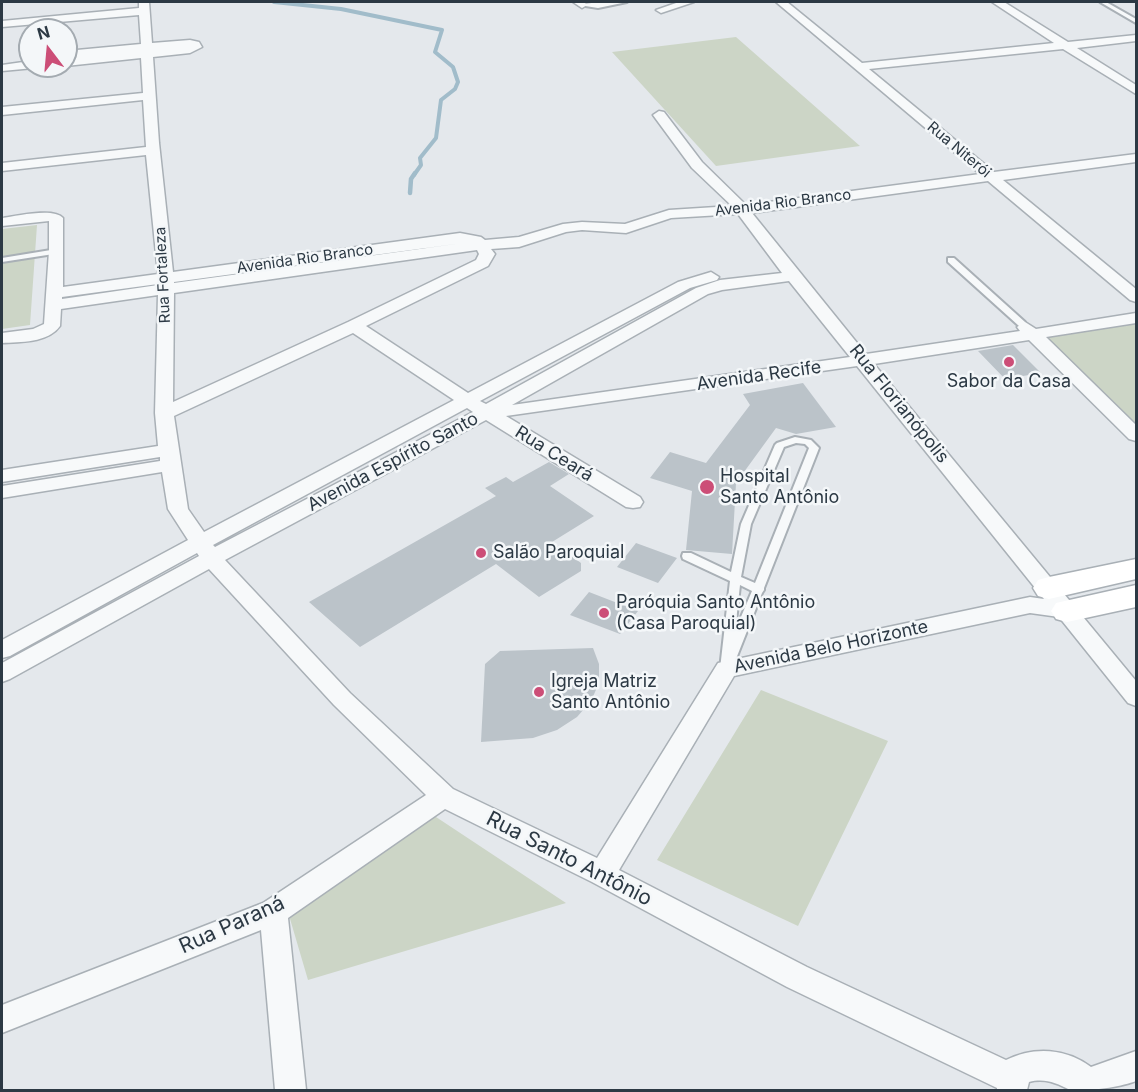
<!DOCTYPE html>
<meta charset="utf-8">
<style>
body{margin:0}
#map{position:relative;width:1138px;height:1092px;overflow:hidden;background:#e4e8ec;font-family:Inter,sans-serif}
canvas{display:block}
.frame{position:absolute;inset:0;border:3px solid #2c3944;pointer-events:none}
.north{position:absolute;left:18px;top:18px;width:60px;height:60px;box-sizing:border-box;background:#f4f7f9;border:2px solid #a4abb1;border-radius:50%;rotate:344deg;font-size:16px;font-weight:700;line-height:24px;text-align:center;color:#2c3944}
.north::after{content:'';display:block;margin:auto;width:21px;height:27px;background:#cc4e77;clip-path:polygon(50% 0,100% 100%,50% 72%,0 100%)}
</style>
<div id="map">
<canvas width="1138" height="1092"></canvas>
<div class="frame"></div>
<div class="north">N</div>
</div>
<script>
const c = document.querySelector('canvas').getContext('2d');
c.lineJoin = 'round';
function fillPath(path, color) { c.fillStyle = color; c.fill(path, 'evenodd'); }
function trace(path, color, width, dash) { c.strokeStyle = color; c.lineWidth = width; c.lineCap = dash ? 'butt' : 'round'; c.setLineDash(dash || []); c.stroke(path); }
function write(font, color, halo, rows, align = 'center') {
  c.font = font + ' Inter,sans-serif'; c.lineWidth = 5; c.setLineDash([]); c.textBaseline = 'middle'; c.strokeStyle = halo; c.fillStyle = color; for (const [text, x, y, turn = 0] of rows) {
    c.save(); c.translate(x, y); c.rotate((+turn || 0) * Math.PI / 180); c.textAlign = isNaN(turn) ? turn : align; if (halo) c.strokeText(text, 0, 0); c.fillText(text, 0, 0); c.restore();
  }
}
fillPath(new Path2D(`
 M736,37L860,146L716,166L612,52Z
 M37,225L30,325L2,329V229Z
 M1136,319V425L1042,334Z
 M761,690L888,741L798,926L657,860Z
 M433,815L566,903L308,980L288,912Z`), '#ccd5c6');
trace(new Path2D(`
 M274,2L341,9L442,30L435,52L453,67L458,82L455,89L441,100L436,138L420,158L421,165L414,175`), '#a1bcca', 4);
trace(new Path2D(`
 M410,193L411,179L415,173`), '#a1bcca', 4.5);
fillPath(new Path2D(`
 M1013,345L1041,373L1005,379L978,351Z
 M803,383L836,427L796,434L776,428L736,483L732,554L686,550L692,491L650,478L670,452L706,463L750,405L743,394Z
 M549,462L569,474L550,486L594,516L552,542L581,563V571L539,597L496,564L360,647L309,602L496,496L485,488L506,477L513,482Z
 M636,543L677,558L658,583L617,567Z
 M589,592L638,611L620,634L570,615Z
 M593,648L599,664V683L591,701L577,717L557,730L533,738L481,742L485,664L500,651Z`), '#bbc3c9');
const lane = new Path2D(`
 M617,2H627L598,8L579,5C588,2 605,3 617,2Z
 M1100,2H1106L1136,19V23Z
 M57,249H60V253L2,262V258Z
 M948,258H954L1025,322V326H1019L948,262Z
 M795,437L811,440L819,448L764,588V590L762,593L732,669L730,672H722L720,669L730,581L683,559L682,556L683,553H691L731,572L741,524L775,445L777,443ZM796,443L805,444L809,448L755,583L741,577L751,524L784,447ZM740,585L752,591L735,631Z`);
const street = new Path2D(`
 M139,2H149L152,43L190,40L199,42L202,47L190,53L153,57L159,143L173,272L460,233L481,237L485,240L519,237L563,224L582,222L625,224L669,210L732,206L692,168L653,115L659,111L664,112L702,162L746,205L980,174L776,2H787L862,63L1054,43L992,2H1004L1068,42L1136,35V41L1077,48L1136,85V94L1063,49L869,69L994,172L1136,154V162L1003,180L1136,289V302L1130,300L988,181L752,213L866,354L1020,331L1017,327L1025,322L1036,329L1136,313V323L1046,337L1136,425V441L1129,439L1029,340L874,364L1136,681V706L1128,703L1059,617L1030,613L734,676L619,870L807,967L1006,1060C1034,1046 1066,1048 1091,1067L1136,1051V1081C1121,1087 1086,1092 1070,1090C1056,1083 1045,1078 1029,1082L1027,1090H997V1088L787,987L592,882L445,809L288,918L306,1090H275L261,930L2,1033V1005L263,903L426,795L334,705L209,569L10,679L2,682V663L199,556L197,553L10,656L2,658V640L188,540L168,509L162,472L2,498V486L160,461V457L2,482V470L158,446L155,413L158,295L61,309L60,326C48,343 20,342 2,343V333L33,329L44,324L49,251V221L2,226V218C16,216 54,207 63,218V287L158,274L146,155L2,171V163L146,147L143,100L2,115V107L143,93L141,58L66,66V51L141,44L139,15L2,27V21L139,8ZM738,214L782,273L720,280L696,288L486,404L480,401L690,288L717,280L719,277L711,272L678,282L468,393L366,326L488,266L495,254L491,249L519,247L566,232L582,230L626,233L671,218ZM463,243L174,283V282ZM477,250L479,254L476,260L348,322L173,402L174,293ZM789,281L850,357L512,405L708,294L722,290ZM158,284V285L62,299V297ZM353,333L454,400L204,532L188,509L174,416ZM857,366L1044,599L1030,597L718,663L597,858L453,789L350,693L225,560L486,420L626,507L633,508L640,507L643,502L640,497L506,416ZM467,408L473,412L215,547L213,545Z
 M573,2H584L587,5L582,8Z
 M679,2H694L661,13L656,10Z
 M30,61V66H35L34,68L2,71V65Z`);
const secondary = new Path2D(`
 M1136,559V579L1049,599L1038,596L1033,588L1038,580L1049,577Z
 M1136,585V607L1067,622L1056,619L1051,611L1056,603Z`);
trace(lane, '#a9b0b6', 4);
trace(street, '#a9b0b6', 3);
trace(secondary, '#a9b0b6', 3);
fillPath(lane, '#f7f9fa');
fillPath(street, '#f7f9fa');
fillPath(secondary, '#fff');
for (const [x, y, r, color] of [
 [1009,362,6,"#cc4e77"],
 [707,487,8,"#cc4e77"],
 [481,553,6,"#cc4e77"],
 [604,613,6,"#cc4e77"],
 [539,692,6,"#cc4e77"]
]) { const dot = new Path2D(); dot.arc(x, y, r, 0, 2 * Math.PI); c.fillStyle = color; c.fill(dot); trace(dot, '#f4f7f9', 2); }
write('15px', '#2c3944', '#f4f7f9', [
 ["Rua Niterói",959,150,40],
 ["Avenida Rio Branco",783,203,-7],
 ["Avenida Rio Branco",305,259,-8],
 ["Rua Fortaleza",163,275,-93]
]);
write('18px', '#2c3944', '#f4f7f9', [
 ["Avenida Recife",759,376,-8],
 ["Rua Florianópolis",899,404,51],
 ["Rua Ceará",554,454,32],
 ["Avenida Espírito Santo",393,462,-28],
 ["Avenida Belo Horizonte",831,647,-12]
]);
write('18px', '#2c3944', '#f4f7f9', [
 ["Sabor da Casa",1009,382,"center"],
 ["Hospital",720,477],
 ["Santo Antônio",720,498],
 ["Salão Paroquial",493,553],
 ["Paróquia Santo Antônio",616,603],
 ["(Casa Paroquial)",616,624],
 ["Igreja Matriz",551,682],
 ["Santo Antônio",551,703]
], 'left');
write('21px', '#2c3944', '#f4f7f9', [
 ["Rua Santo Antônio",569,859,27],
 ["Rua Paraná",232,925,-24]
]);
</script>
